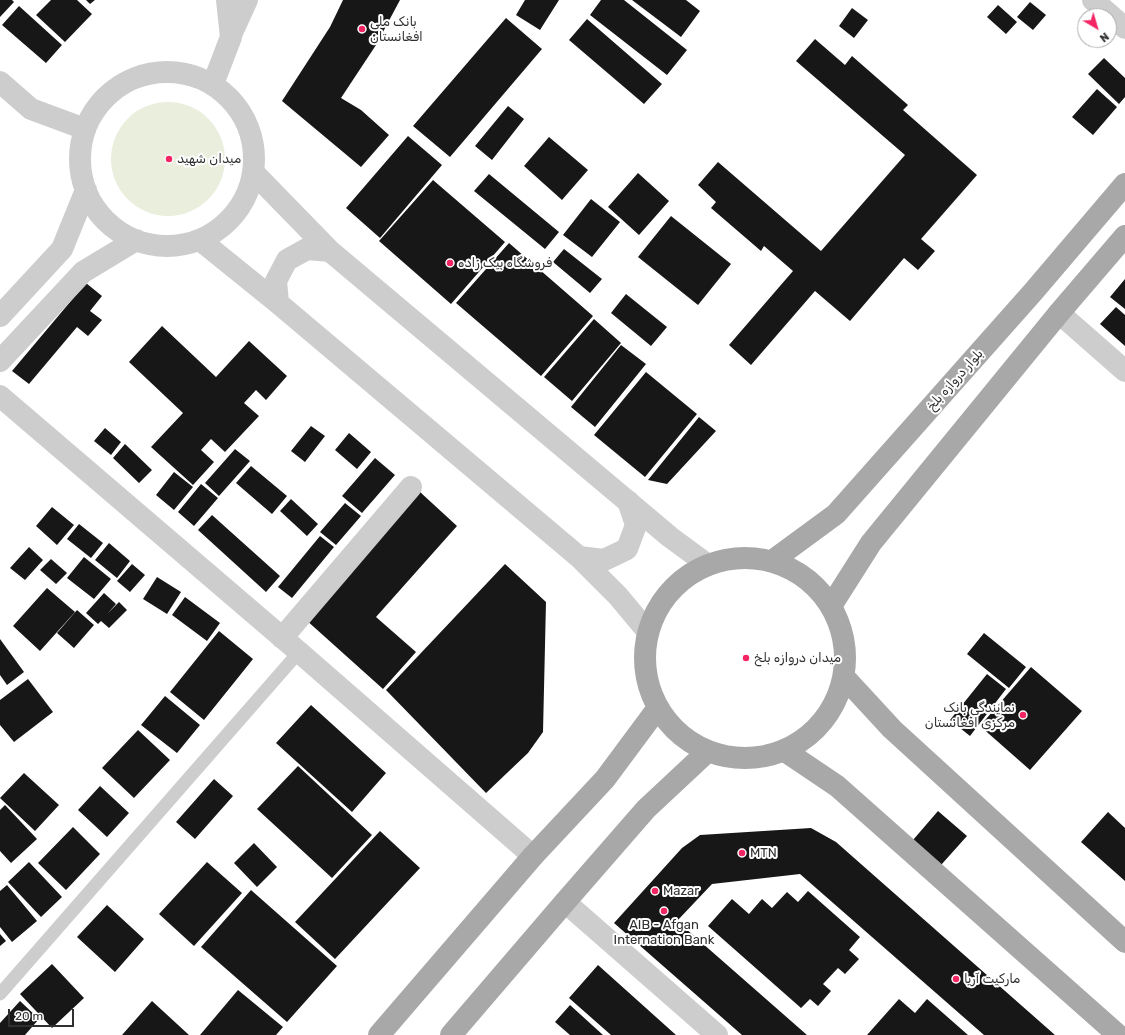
<!DOCTYPE html>
<meta charset="utf-8">
<style>
body{margin:0}
#map{position:relative;width:1125px;height:1035px;overflow:hidden;background:#fff;font-family:Rubik,sans-serif}
canvas{display:block}
.north{position:absolute;left:1077px;top:8px;width:40px;height:40px;box-sizing:border-box;background:#fff;border:1px solid #acacac;border-radius:50%;rotate:142deg;font-size:11px;font-weight:700;line-height:16px;text-align:center;color:#303030}
.north::after{content:'';display:block;margin:auto;width:14px;height:18px;background:#f32562;clip-path:polygon(50% 0,100% 100%,50% 72%,0 100%)}
.scale{position:absolute;left:8px;top:1009px;width:66px;height:18px;box-sizing:border-box;border:2px solid #303030;border-top:0;padding-left:5px;font-size:12px;line-height:14px;white-space:nowrap;color:#303030;-webkit-text-stroke:3px #fff;paint-order:stroke}
</style>
<div id="map">
<canvas width="1125" height="1035"></canvas>
<div class="north">N</div>
<div class="scale">20 m</div>
</div>
<script>
const c = document.querySelector('canvas').getContext('2d');
c.lineJoin = 'round';
function fillPath(path, color) { c.fillStyle = color; c.fill(path, 'evenodd'); }
function trace(path, color, width, dash) { c.strokeStyle = color; c.lineWidth = width; c.lineCap = dash ? 'butt' : 'round'; c.setLineDash(dash || []); c.stroke(path); }
function write(font, color, halo, rows, align = 'center') {
  c.font = font + ' Rubik,"Noto Sans Arabic",sans-serif'; c.lineWidth = 4; c.setLineDash([]); c.textBaseline = 'middle'; c.strokeStyle = halo; c.fillStyle = color; for (const [text, x, y, turn = 0] of rows) {
    c.save(); c.translate(x, y); c.rotate((+turn || 0) * Math.PI / 180); c.textAlign = isNaN(turn) ? turn : align; if (halo) c.strokeText(text, 0, 0); c.fillText(text, 0, 0); c.restore();
  }
}
fillPath(new Path2D(`
 M111 159a57 57 0 1 1 114 0a57 57 0 1 1-114 0Z`), '#eaeedd');
fillPath(new Path2D(`
 M0,0H12L14,2L0,17Z
 M51,0H77L92,14L65,42L36,15Z
 M86,0H95L90,4Z
 M343,0H400L376,45L341,98L361,110L389,135L361,167L282,101L330,27Z
 M525,0H559L540,30L516,15Z
 M601,0H624L687,50L667,75L590,15Z
 M632,0H686L700,11L681,37Z
 M1030,2L1046,15L1033,30L1017,17Z
 M998,5L1017,22L1006,34L987,17Z
 M19,6L62,45L46,63L2,25Z
 M852,8L868,20L854,38L839,26Z
 M506,18L542,49L450,157L413,126Z
 M587,19L662,84L644,104L569,40Z
 M815,39L845,65L852,56L908,105L903,110L977,175L921,239L935,251L918,270L904,258L850,321L815,291L751,365L729,345L793,271L764,246L761,251L711,208L716,202L698,185L718,162L821,251L905,155L796,61Z
 M1104,58L1125,78V97L1119,104L1088,74Z
 M1097,89L1117,107L1093,135L1072,117Z
 M508,106L524,119L492,160L475,146Z
 M408,136L442,165L380,238L346,208Z
 M549,137L588,170L562,200L524,166Z
 M638,173L669,201L639,235L608,207Z
 M489,174L559,232L545,249L474,191Z
 M433,180L505,242L451,304L379,241Z
 M591,199L620,222L592,257L563,235Z
 M671,216L731,264L698,305L638,257Z
 M509,243L593,316L541,376L456,303Z
 M564,249L602,279L590,293L553,262Z
 M1125,279V309L1110,297Z
 M86,283L102,296L90,311L102,320L88,336L77,327L29,384L12,371Z
 M626,294L667,327L651,346L611,313Z
 M1116,307L1125,315V346L1100,324Z
 M594,319L621,343L572,401L544,377Z
 M162,326L216,377L249,341L287,376L266,400L256,390L244,403L259,416L225,452L211,439L201,450L214,462L193,485L151,447L183,413L129,362Z
 M621,345L646,364L595,427L571,407Z
 M646,372L697,414L645,477L594,435Z
 M699,417L716,431L667,484L648,480Z
 M311,426L325,436L305,462L291,451Z
 M105,428L121,442L111,455L94,441Z
 M349,433L371,452L357,469L335,450Z
 M125,444L152,470L139,483L113,458Z
 M235,449L250,461L219,496L205,483Z
 M375,458L395,475L362,513L342,496Z
 M251,466L287,496L272,514L236,483Z
 M174,472L193,487L174,510L156,495Z
 M201,484L218,498L194,526L178,512Z
 M420,492L457,526L376,617L416,652L383,689L305,619Z
 M291,499L318,524L307,536L280,511Z
 M345,503L361,516L336,545L320,532Z
 M52,507L74,525L57,545L36,526Z
 M212,515L280,576L266,592L198,530Z
 M79,524L103,543L91,558L67,539Z
 M320,536L334,547L292,598L278,587Z
 M109,543L130,561L117,578L95,560Z
 M29,547L43,560L25,580L10,568Z
 M84,557L111,579L94,599L67,578Z
 M51,559L67,573L56,584L40,570Z
 M132,564L145,575L130,592L117,581Z
 M505,564L546,602L543,732L528,753L486,793L386,690Z
 M157,577L181,592L167,614L143,599Z
 M47,588L75,612L40,651L13,626Z
 M104,593L116,604L108,613L119,602L127,610L109,628L101,621L98,624L86,613Z
 M185,597L220,623L207,641L172,615Z
 M77,610L94,625L74,648L57,633Z
 M219,631L253,659L204,720L170,692Z
 M984,633L1026,667L1009,688L967,654Z
 M0,639L24,672L7,685L0,675Z
 M1031,667L1082,711L1030,770L980,726Z
 M987,674L1006,689L970,736L950,720Z
 M28,679L53,712L14,742L0,725V700Z
 M165,696L200,725L177,753L141,725Z
 M311,705L386,773L352,812L276,743Z
 M138,730L170,760L134,798L102,768Z
 M298,766L372,835L332,878L257,809Z
 M24,773L59,805L35,831L0,798Z
 M214,779L233,796L195,839L176,822Z
 M100,786L129,813L107,837L78,810Z
 M5,805L37,839L11,863L0,851V810Z
 M938,811L967,836L941,865L913,840Z
 M1108,812L1125,828V881L1081,842Z
 M73,827L100,854L66,890L38,863Z
 M811,828L836,842L1055,1035H984L800,874L712,884L677,921L807,1035H742L614,923L682,848L700,835Z
 M380,831L420,868L335,959L295,922Z
 M254,843L277,867L257,887L234,863Z
 M29,862L62,897L41,917L8,882Z
 M207,862L242,893L194,946L159,914Z
 M7,885L37,921L12,942L0,927V891Z
 M251,890L337,966L287,1022L201,947Z
 M808,891L860,937L849,950L859,959L845,974L838,968L823,984L831,991L818,1006L810,999L801,1008L708,926L732,899L749,914L762,899L772,908L787,892L798,902Z
 M107,905L144,939L115,972L77,937Z
 M0,934L6,941L0,946Z
 M52,964L84,998L52,1028L20,994Z
 M598,965L676,1035H611L569,998Z
 M238,990L283,1027L276,1035H200Z
 M899,999L915,1013L927,999L968,1035H867Z
 M20,1001L39,1019L25,1035H0V1023Z
 M152,1001L189,1035H122Z
 M570,1005L603,1035H570L555,1022Z`), '#171717');
trace(new Path2D(`
 M0,994L299,652`), '#cdcdcd', 13);
trace(new Path2D(`
 M1093,0L1125,28
 M0,82L31,109L85,129
 M1059,313L1125,371
 M0,396L299,652L533,856
 M282,638L411,487
 M565,902L717,1035`), '#cdcdcd', 22);
trace(new Path2D(`
 M231,35L247,0
 M80 159a87 87 0 1 1 174 0a87 87 0 1 1-174 0Z
 M213,84L231,37L227,0
 M254,173L330,251L670,537L708,565
 M200,240L278,303L579,557L618,596L648,632
 M278,303L276,281L287,260L307,249L330,251
 M0,316L62,249L86,190
 M0,361L83,272L136,240
 M579,557L604,560L627,549L636,525L628,501`), '#cdcdcd', 22);
trace(new Path2D(`
 M645 658a100 100 0 1 1 200 0a100 100 0 1 1-200 0Z
 M772,561L836,514L1033,292L1125,184
 M831,606L871,543L1059,313L1125,236
 M844,677L892,729L1125,942
 M785,751L837,786L1118,1035
 M379,1035L533,856L605,779L657,709
 M451,1035L565,902L646,809L707,752`), '#a8a8a8', 22);
for (const [x, y, r, color] of [
 [362,29,4,"#f32562"],
 [169,159,4,"#f32562"],
 [450,263,4,"#f32562"],
 [746,658,4,"#f32562"],
 [1023,715,4,"#f32562"],
 [742,853,4,"#f32562"],
 [655,891,4,"#f32562"],
 [664,911,4,"#f32562"],
 [956,979,4,"#f32562"]
]) { const dot = new Path2D(); dot.arc(x, y, r, 0, 2 * Math.PI); c.fillStyle = color; c.fill(dot); trace(dot, '#fff', 1.5); }
write('13px', '#303030', '#fff', [
 ["بانک ملی",370,22],
 ["افغانستان",370,37],
 ["میدان شهید",177,159],
 ["فروشگاه بیک زاده",458,263],
 ["میدان دروازه بلخ",754,658],
 ["نمایندگی بانک",1015,708,"right"],
 ["مرکزی افغانستان",1015,723,"right"],
 ["MTN",750,853],
 ["Mazar",663,891],
 ["AIB - Afgan",664,925,"center"],
 ["Internation Bank",664,940,"center"],
 ["مارکیت آریا",964,979]
], 'left');
write('13px', '#303030', '#fff', [
 ["بلوار دروازه بلخ",955,380,-48]
]);
</script>
